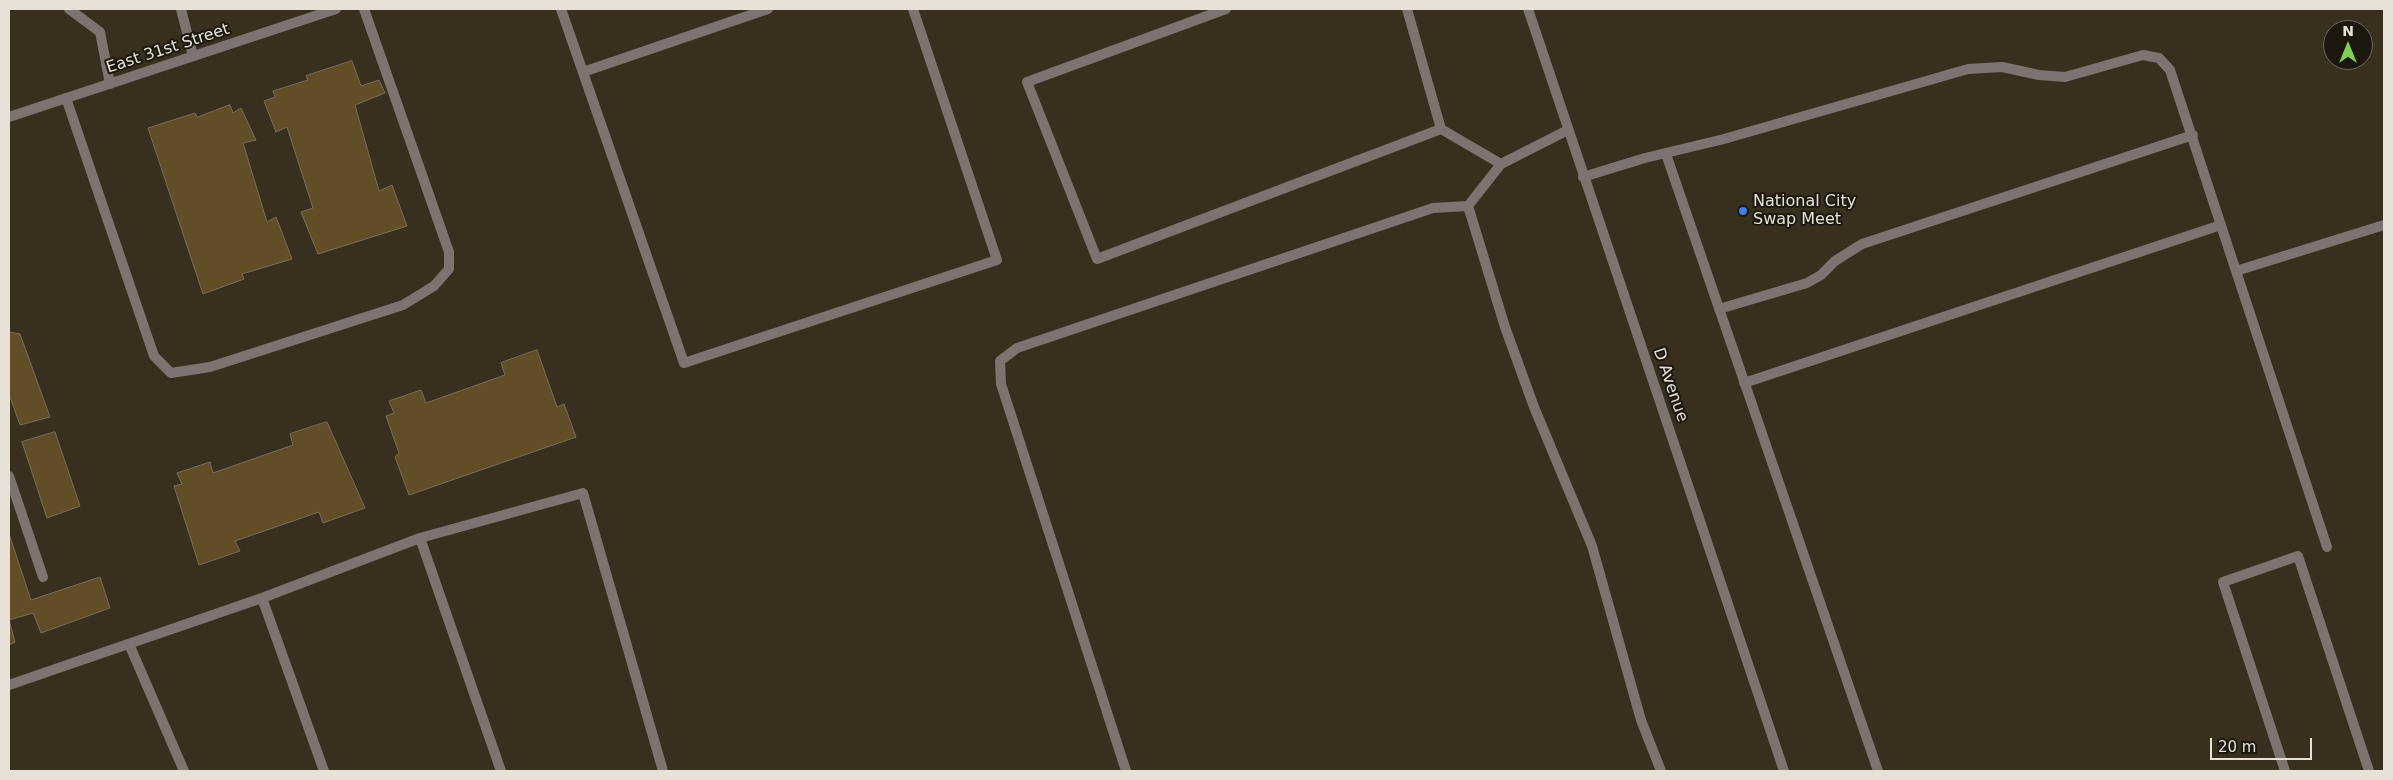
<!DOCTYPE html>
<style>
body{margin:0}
#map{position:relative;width:2393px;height:780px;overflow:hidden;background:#382f1e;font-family:"DejaVu Sans",sans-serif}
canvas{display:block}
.frame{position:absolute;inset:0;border:10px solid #e7e1d7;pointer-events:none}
.north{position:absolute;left:2323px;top:20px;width:50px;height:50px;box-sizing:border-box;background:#1c1810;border:1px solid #6d6860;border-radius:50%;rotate:0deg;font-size:14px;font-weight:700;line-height:20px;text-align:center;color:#e7e1d7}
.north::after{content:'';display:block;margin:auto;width:18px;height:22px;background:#80d051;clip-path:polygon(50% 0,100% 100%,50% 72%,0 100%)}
.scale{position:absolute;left:2210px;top:738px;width:102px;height:22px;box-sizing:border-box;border:2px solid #e7e1d7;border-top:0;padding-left:6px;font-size:15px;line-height:18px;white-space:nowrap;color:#e7e1d7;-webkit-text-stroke:4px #1c1810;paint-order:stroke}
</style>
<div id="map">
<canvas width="2393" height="780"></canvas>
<div class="frame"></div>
<div class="north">N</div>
<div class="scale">20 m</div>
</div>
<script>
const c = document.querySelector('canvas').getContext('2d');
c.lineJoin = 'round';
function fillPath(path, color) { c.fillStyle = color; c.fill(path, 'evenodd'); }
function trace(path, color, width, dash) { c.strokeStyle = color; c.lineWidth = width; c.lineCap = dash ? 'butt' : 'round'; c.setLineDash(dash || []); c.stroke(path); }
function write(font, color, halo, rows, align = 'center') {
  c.font = font + ' "DejaVu Sans",sans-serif'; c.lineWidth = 4; c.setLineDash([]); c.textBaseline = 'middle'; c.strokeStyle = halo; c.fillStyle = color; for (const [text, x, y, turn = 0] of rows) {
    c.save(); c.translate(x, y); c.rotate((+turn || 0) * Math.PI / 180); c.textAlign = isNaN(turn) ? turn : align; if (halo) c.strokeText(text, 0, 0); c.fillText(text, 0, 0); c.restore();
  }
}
const building = new Path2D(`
 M352,61L361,86L379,80L385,93L355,105L379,191L392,185L407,226L318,254L301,212L313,208L287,127L276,132L264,101L275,97L273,91L308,80L306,76Z
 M230,105L233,113L241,108L256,140L243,143L267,222L276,217L292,259L242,274L244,279L203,294L148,128L195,113L197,117Z
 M9,332L20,334L50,417L20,425L9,394Z
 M537,350L557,407L564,404L576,437L409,495L395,457L399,453L386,416L394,413L389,401L421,390L426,403L505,375L501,363Z
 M327,422L365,508L323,523L319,512L235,541L240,551L199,565L174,486L182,484L177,473L210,462L213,473L293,445L290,434Z
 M55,432L80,506L47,518L22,442Z
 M9,534L31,600L100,577L110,608L41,633L33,613L9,620Z
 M9,620L15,642L9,645Z`);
fillPath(building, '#614d26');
trace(building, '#796e5c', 1);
trace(new Path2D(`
 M69,9L100,32L110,84
 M181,9L193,56
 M561,9L684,363L997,260L913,9
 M1226,9L1027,82L1097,259L1441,129L1501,164L1568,130
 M1407,9L1441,129
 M583,72L768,9
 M66,98L154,356L171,373L210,367L403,305L434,286L449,269V252L364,9
 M1666,154L1878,771
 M1583,177L1645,158L1724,139L1968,69L2002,67L2039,75L2065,77L2143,55L2159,58L2170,70L2236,271L2384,225
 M1468,206L1505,327L1534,407L1592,546L1641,720L1661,771
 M2236,271L2327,547
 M1719,309L1807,283L1821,275L1835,261L1862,244L2193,135
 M1744,383L2221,225
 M9,476L43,577
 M1126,771L1001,384L1000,361L1017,348L1433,208L1468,206L1501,164
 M2285,771L2223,582L2298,556L2369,771`), '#7d7371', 10);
trace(new Path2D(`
 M1528,9L1784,771
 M9,117L336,9
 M420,538L501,771
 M262,598L324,771
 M129,644L184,771
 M9,685L262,598L420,538L583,493L663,771`), '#7d7371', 10);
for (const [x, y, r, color] of [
 [1743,211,5,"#3f7fe0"]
]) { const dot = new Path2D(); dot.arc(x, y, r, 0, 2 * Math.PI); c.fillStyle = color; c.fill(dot); trace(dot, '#1c1810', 2); }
write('16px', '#e7e1d7', '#1c1810', [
 ["East 31st Street",168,49,-18],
 ["D Avenue",1670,385,71]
]);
write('16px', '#e7e1d7', '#1c1810', [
 ["National City",1753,202],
 ["Swap Meet",1753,220]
], 'left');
</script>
